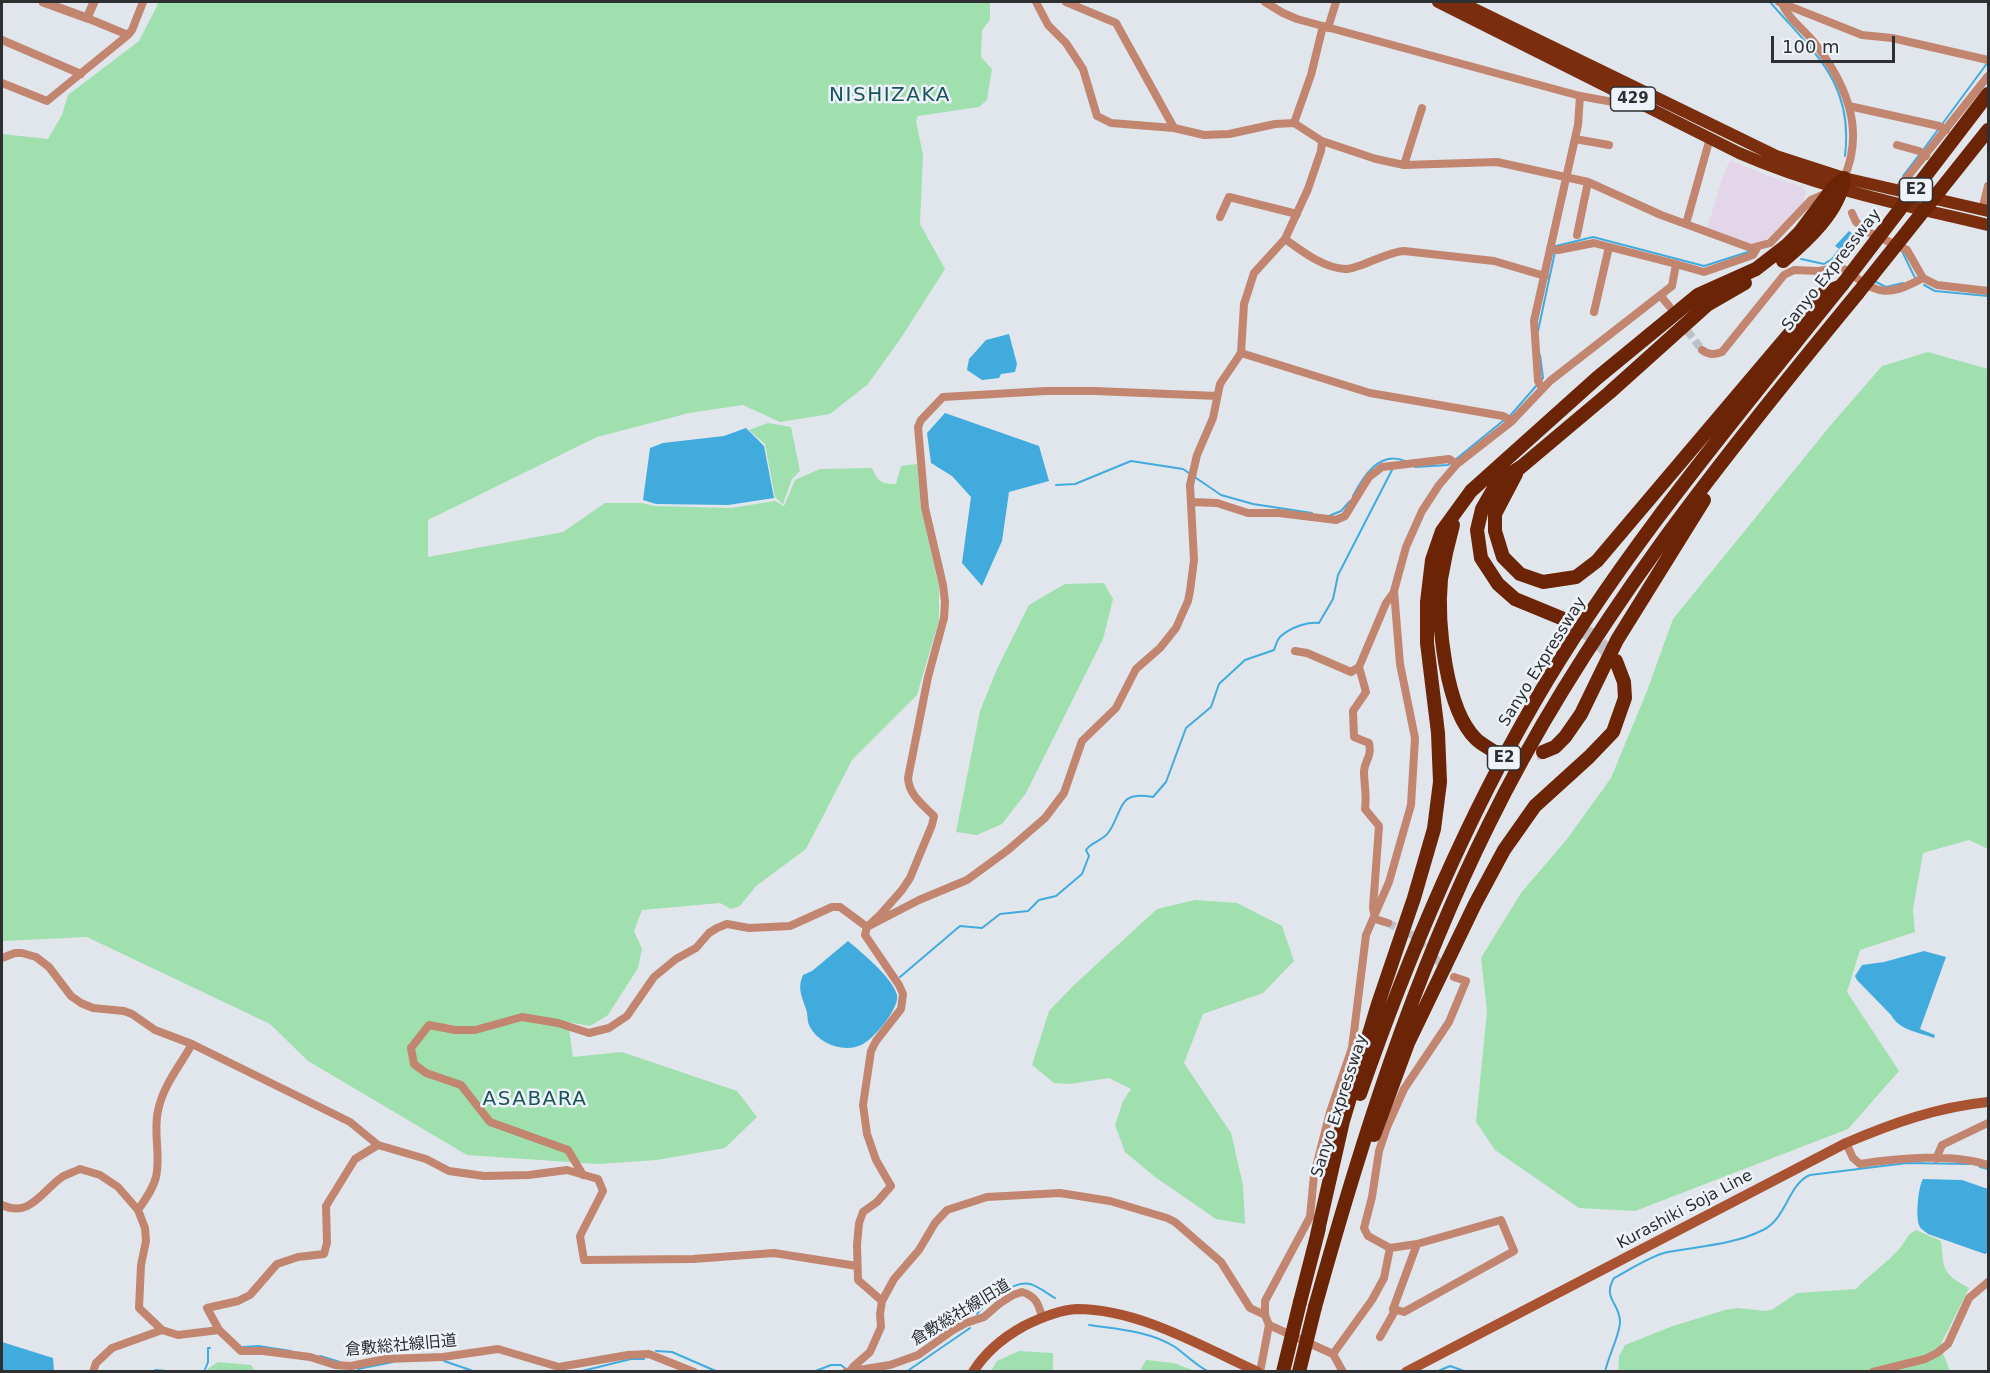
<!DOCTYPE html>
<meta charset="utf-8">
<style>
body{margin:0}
#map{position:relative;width:1990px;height:1373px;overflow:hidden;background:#e1e6ec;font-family:"DejaVu Sans",sans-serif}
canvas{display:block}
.frame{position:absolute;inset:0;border:3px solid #2d2f31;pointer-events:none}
.scale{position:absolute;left:1771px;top:36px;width:124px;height:27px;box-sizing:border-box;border:3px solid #2d2f31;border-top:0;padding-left:8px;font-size:18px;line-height:21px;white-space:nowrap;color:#2d2f31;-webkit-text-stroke:4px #eef3fa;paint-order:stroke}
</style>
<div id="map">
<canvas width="1990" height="1373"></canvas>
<div class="frame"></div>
<div class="scale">100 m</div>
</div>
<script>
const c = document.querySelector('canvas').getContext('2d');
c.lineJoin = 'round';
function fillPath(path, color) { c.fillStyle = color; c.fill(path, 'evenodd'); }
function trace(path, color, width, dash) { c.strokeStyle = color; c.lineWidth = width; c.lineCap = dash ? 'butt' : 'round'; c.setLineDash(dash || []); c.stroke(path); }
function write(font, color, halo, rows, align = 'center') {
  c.font = font + ' "DejaVu Sans","Noto Sans JP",sans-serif'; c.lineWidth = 5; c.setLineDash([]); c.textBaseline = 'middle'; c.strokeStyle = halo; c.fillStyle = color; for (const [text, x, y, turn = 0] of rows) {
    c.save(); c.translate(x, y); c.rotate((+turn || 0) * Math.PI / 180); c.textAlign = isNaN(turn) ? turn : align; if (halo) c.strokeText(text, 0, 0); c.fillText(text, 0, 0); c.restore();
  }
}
fillPath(new Path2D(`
 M1730,160L1766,175L1803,187L1806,192L1803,203L1768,239L1756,245L1707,228L1724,173Z`), '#e4d6e9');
fillPath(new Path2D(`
 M155,2H990V20L982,30L981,57L992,69L987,100L979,107L918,116L916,121L923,155L920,224L945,269L901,338L868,384L830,414L780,422L743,405L689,413L597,437L428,520V557L563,532L605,503H641L655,506L731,508L775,501L784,506L795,480L820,469L872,468C878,481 881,484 896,484L901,466L917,464L921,509L939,587V620L917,695L852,760L806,849L756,886L740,906L731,909L720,903L642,910L634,931L642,949L638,968L608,1015L590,1026L568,1022L573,1057L622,1052L737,1091L757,1117L725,1148L657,1160L598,1164L467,1155L308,1061L270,1024L87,937L2,941V134L48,139L62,115L68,95L139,41L158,4Z
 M1928,352L1988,369V849L1969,840L1923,853L1913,909L1915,932L1860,950L1847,992L1899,1071L1848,1129L1635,1211L1579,1208L1495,1150L1476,1122L1487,1011L1481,958L1521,893L1567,839L1611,778L1647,691L1673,619L1830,426L1882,366Z
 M768,423L791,427L800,471L792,479L783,504L775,497L765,444L749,430Z
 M1104,583L1113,599L1103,639L1026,793L1002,824L977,835L956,832L980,711L997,669L1029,605L1065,584Z
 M1195,900L1237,903L1282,926L1294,961L1263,993L1203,1014L1184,1063L1231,1133L1243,1185L1245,1224L1216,1219L1155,1177L1125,1152L1115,1125L1123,1101L1131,1089L1109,1078L1070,1084L1054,1083L1032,1065L1049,1011L1075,984L1157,909Z
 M1916,1230L1941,1241C1944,1271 1942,1273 1969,1288L1940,1346L1950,1371L1618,1372L1619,1356L1625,1345L1673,1326L1725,1310L1737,1308L1766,1311L1773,1309L1797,1293L1856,1289C1870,1274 1887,1263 1900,1248C1906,1241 1907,1234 1916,1230Z
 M1019,1351L1053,1353V1371H991L997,1361Z
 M1146,1360L1174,1363L1195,1371H1140Z
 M218,1362L251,1365L255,1371H207L209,1368Z`), '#9fe0ae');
fillPath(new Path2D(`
 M1849,231L1857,237L1844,252L1835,246Z
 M1009,334L1017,364L1015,372L1001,374L999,378L982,380L967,370L969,359L986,340Z
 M945,413L1039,446L1049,481L1009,492L1002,541L982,586L962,563L971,497L952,476L931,463L927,433Z
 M746,428L764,446L774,498L728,505L656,504L643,500L650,448L663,443L724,436Z
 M848,941C861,952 893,978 897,995C900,1008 873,1040 861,1045C844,1053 819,1044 810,1027C807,1022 808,1015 806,1009C802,996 797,989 803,975L812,971Z
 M1924,951L1946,957L1920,1029L1935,1035L1934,1038C1919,1032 1900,1031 1891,1015L1857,980L1855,976L1862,965L1884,962Z
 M1923,1179L1962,1180L1988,1189V1252L1985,1254L1928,1234C1926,1232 1921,1229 1920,1227C1915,1219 1918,1187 1923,1179Z
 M2,1342L53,1358L54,1371H2Z`), '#41abde');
trace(new Path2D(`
 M1770,2C1813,52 1854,82 1845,156
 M1923,150L1988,62
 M1903,176L1919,155
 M1862,225L1874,212
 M1857,227L1866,235
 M1556,246L1593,237L1704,266L1748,252H1753
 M1902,251L1915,278
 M1801,259L1824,264L1832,259L1843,264
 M1832,259L1842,247
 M1874,281L1886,287L1903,283
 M1924,285L1935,291L1988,296
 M1538,331L1555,252
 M1540,355L1543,378L1541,381
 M1509,417L1537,385
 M1455,460L1504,420
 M1415,467L1448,465L1450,463
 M1056,485L1075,484L1131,461L1183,469L1221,495L1253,504L1312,513
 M1353,496C1363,477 1379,450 1405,461
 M1329,516L1341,511L1350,501
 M900,977L960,926L982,928L1000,914L1028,911L1039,900L1056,896L1082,874L1089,856L1086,850C1091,842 1102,841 1108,833C1124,811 1116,790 1153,797L1166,782L1186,728L1211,707L1219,684L1245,660L1274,650C1276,645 1277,639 1281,636C1290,628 1308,621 1319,623L1333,599L1338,575L1393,468
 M1980,1167L1988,1169
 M977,1314C986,1302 1014,1280 1030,1284C1038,1286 1048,1294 1055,1298
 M1089,1325C1117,1329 1150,1331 1175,1347C1186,1355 1196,1365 1209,1372
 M243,1347L258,1346L291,1351
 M656,1351L672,1352L718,1372
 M320,1356L340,1362
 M444,1361L476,1372
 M358,1369L393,1362
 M151,1372L156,1370L176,1372
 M204,1372L208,1362V1348H210
 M578,1372L631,1359H644
 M813,1372L831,1365H841L846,1369
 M906,1372L970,1328
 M1436,1372L1450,1366L1467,1372
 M1605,1372C1608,1357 1620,1334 1620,1322C1620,1303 1602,1299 1614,1278C1629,1270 1652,1255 1668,1252C1700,1246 1733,1245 1763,1230C1787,1218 1788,1184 1810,1175L1907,1163L1969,1164`), '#41abde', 2);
trace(new Path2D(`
 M1673,312L1702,350
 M1388,923L1412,935L1454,977`), '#bdc1c7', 8, [8, 4]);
trace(new Path2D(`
 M1566,620L1594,637L1616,661
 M1495,752L1514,756L1543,752`), '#bdc1c7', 14, [14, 7]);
trace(new Path2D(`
 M1066,2L1116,23L1174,128
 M1265,2L1283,13L1297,19L1580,96L1624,104L1629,94
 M1779,2L1862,35L1892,38L1988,60
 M1781,2C1788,18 1802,28 1813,41C1845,82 1866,128 1844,178
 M87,18L128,35
 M1328,28L1336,2
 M2,40L81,74
 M2,83L47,101L128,35L132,30L143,2
 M1849,106L1939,126L1946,130
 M1294,123L1311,75L1323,26
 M1575,139L1609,145
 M1322,141L1376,159L1404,165L1497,162L1588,182L1661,215L1751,248L1770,243L1811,200L1827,193
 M1897,145L1919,151L1926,156
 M1404,165L1422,108
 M1897,190L1988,76
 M1982,210L1988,186
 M1852,213L1856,222L1868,232L1907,250L1923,278L1937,285L1988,291
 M1220,217L1229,197L1297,214
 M1686,224L1710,138
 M1577,235L1588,182
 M1285,239C1302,251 1323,268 1345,269C1357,270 1386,252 1404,251L1494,261L1545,276
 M1676,264L1704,272L1753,255L1757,248
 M1660,295L1669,306
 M1594,312L1609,247
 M1702,350C1709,355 1714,355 1722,352L1784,275L1794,270L1819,271L1841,267C1877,292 1882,300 1923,278
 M1241,353L1370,393L1503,416L1512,421
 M1542,388L1538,381L1534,321L1578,125L1580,96
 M1191,502L1217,503L1248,513H1279L1336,520L1345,516L1369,477L1382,467L1449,459L1457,464
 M1295,651L1307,653L1351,672L1359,667L1386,603L1394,592
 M1359,667L1366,692L1353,711L1354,737L1369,743C1372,758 1365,759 1364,771C1364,784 1367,795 1365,809L1379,826L1373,908L1375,918
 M1375,919L1388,923
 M867,927L919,900L967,880L1008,850L1045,818L1064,793L1082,741L1116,708L1136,669L1160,648L1176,628L1188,601L1190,591L1194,560L1190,485L1197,455L1213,418L1220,384L1241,353L1244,304L1254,273L1285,239L1308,189L1321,151L1322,141L1294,123L1275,124L1229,134L1204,135L1174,128L1111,123L1097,116L1083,69L1066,43L1048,25L1036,2
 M2,958L15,953H22L36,957L49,967L71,996L81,1003L93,1008L124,1011L132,1014L155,1030L192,1044L350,1122L378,1145L426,1159L449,1171L484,1176L529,1175L567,1170L598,1179L603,1191L580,1236L584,1260L693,1259L774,1253L857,1266
 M1846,1143L1853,1158L1860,1164C1897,1158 1953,1153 1988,1165
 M1936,1159L1942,1145L1988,1123
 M583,1175L568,1150L490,1122L461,1085L426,1073L414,1064L411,1048L429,1025L455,1030H475L522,1017L558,1023L589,1033L609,1028L627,1016L654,977L676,959L696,948L709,933L717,928L727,924L749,928L790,926L832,907H840L867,927
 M2,1205C30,1218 41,1192 62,1177C67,1174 74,1172 80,1169L100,1175L118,1187L138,1210L145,1228L146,1241L141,1265L139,1308L162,1330
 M138,1210C145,1200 153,1189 156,1177C161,1156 153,1132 158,1111C163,1085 180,1066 192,1044
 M1501,1220L1514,1251L1404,1312L1393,1309L1417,1244Z
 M1417,1244L1390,1248L1368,1236L1364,1228L1372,1197L1379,1151L1387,1127L1404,1089L1449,1022L1466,981L1454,977
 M882,1301L858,1280L857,1245L859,1223L863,1212L877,1202L891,1186L876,1160L867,1134L863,1105L871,1051L876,1041L901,1009L903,994L899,985L865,935L867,927L880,915L902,890L910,878L932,825L934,816C923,805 909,795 908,778L928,677L944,618L945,602L943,585L925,508L918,427L921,420L943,397L1046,391H1095L1217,396
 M1269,1325L1333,1354L1343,1372
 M219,1330L207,1308L238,1301L250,1295L277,1264L298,1257L324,1254L327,1243L326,1206L355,1159L378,1145
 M1380,1337L1396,1309
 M1333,1354L1372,1300L1384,1278L1390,1248
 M851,1370L854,1366L870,1352L881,1327L880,1314L882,1301L894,1279L919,1250L935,1223L947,1210L987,1197L1060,1193L1110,1201L1167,1218L1175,1222L1221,1262L1250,1308L1265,1315
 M93,1372L96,1363L112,1348L162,1330L178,1335L219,1330L241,1351H263L310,1357L335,1365L351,1366L385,1359L443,1357L498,1349L559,1367L628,1355L649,1354L694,1372
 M846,1372L890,1365L918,1355L953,1330L966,1323L984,1317L999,1304L1013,1295L1022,1292C1036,1296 1039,1305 1042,1317
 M1260,1372L1269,1325L1265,1315V1301L1310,1217L1314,1175L1330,1112L1352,1048L1366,935L1389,882L1411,805L1415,738L1400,664L1394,591L1406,547L1422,511L1439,485L1457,464L1512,421L1550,381L1672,286L1676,264L1594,243L1558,250L1550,249
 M1873,1372L1925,1359L1937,1353L1948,1344L1969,1298L1988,1282`), '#c2856f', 8);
trace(new Path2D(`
 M43,2L87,18L94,2`), '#c2856f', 9);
trace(new Path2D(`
 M973,1372C986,1351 1004,1337 1024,1326C1040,1318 1059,1310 1077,1309C1139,1309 1203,1347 1258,1372
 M1406,1372L1846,1143C1893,1123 1938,1107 1988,1102`), '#aa5333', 10);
trace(new Path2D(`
 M1438,2L1739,153C1819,188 1904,205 1988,225
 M1460,2L1776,156L1844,178L1988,211`), '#7b2e0d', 12);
trace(new Path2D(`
 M1783,261C1807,241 1840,211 1844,178
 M1516,474L1495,514V531L1503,557L1520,574L1543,582L1576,577L1597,561L1824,293L1839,287
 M1453,525C1448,543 1444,561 1441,579C1437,621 1445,709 1476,739C1481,744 1489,748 1495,752
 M1566,620L1515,599L1498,584L1481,558L1477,530L1482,509L1493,490L1504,478L1521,467L1609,393L1707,305L1745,283
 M1543,752L1555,747L1565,737L1581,714L1617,640L1704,500
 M1360,1094C1407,959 1462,827 1534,703C1620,554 1735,419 1842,285
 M1374,1135L1408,1043L1475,904L1504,850L1535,806L1589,757L1613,732L1625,698L1624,682L1616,661
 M1317,1235L1343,1121L1378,1004L1414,898L1434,829L1440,782L1438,733L1427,643V602L1432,560L1442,531L1471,491L1597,378L1698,295L1756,269L1787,245L1800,232L1833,188L1844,178
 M1300,1302L1319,1228
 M1315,1307C1361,1142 1412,979 1489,824C1584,630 1721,459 1858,293`), '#6b2405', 14);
trace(new Path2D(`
 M1842,285L1988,94
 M1858,293L1988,130
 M1283,1372L1300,1302
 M1299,1372L1315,1307`), '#6b2405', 14);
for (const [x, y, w] of [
 [1633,99,45],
 [1916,190,33],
 [1504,758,33]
]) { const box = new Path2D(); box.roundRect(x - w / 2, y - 12, w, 24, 4.5); c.fillStyle = '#eef3fa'; c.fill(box); trace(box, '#2d2f31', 1.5); }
write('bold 15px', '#2d2f31', null, [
 ["429",1633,99],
 ["E2",1916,190],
 ["E2",1504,758]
]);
write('16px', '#2d2f31', '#eef3fa', [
 ["Sanyo Expressway",1832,270,-52],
 ["Sanyo Expressway",1543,662,-58],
 ["Sanyo Expressway",1340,1106,-72],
 ["Kurashiki Soja Line",1685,1210,-28],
 ["倉敷総社線旧道",961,1313,-31],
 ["倉敷総社線旧道",401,1346,-5]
]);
c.letterSpacing = '1.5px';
write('20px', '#1a555b', '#eef3fa', [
 ["NISHIZAKA",890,96],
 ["ASABARA",535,1100]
]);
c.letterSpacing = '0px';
</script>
